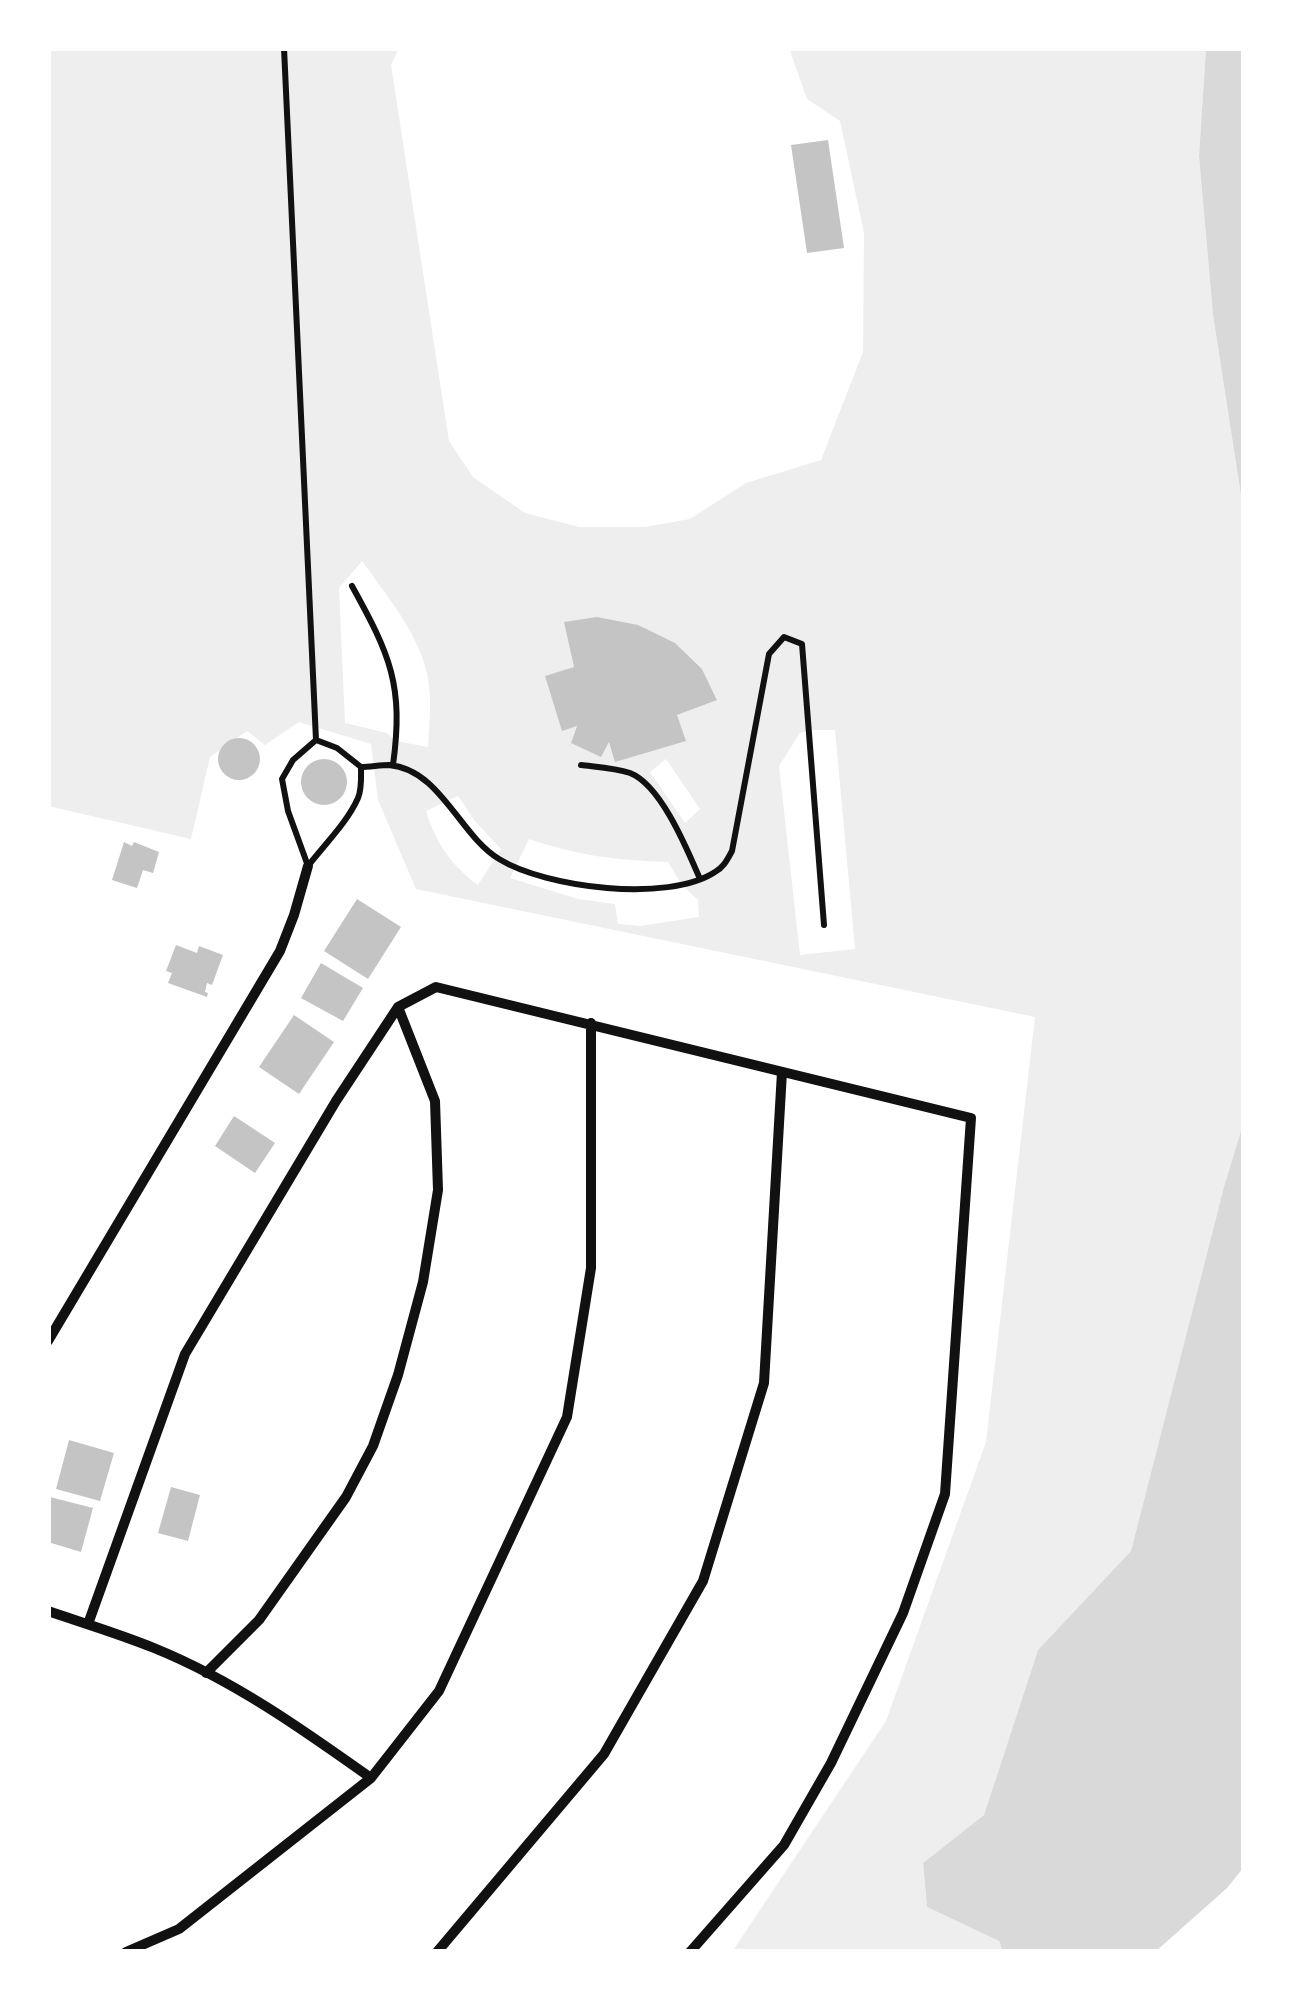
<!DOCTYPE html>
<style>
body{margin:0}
#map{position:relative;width:1292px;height:2000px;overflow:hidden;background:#fff;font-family:"DM Sans",sans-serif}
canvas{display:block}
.frame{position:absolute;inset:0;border:51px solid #fff;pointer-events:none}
</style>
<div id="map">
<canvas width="1292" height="2000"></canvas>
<div class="frame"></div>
</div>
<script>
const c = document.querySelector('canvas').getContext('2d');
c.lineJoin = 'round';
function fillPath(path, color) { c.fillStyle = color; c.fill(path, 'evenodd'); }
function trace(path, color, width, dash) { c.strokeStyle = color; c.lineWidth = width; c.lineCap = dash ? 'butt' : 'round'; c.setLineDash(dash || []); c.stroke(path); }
fillPath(new Path2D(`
 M48,48H399L391,65L449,441L473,477L525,513L579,527H645L690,519L746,483L821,460L863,352L864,233L840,121L807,99L789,48H1206L1199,156L1213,315L1244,516V1121L1224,1188L1131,1551L1038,1650L984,1815L923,1863L927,1907L999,1941L1003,1952H732L886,1721L986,1442L1035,1017L416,889L378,800L371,744L299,722L265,745L247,731L210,757L191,839L48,806ZM362,561C387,596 421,636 428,679C432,702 429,724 428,747L396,741L387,733L345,723L339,588ZM565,622L675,643L702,669L717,699L677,715L685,741L609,742L601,756L571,743L577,726L562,730L546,677L574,667ZM809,730H835L855,949L800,955L779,766L800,733ZM666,759L700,809L685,823L650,772ZM458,796L474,820L501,849L478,885C451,865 436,843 426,811ZM529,839C580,856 615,860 668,862L681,884L698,900L699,917L640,926L618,924L615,904L578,899L510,878Z`), '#eee');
fillPath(new Path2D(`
 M1206,48H1244V515L1213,315L1199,156Z
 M1244,1121V1867L1227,1888L1155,1952H1003L999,1941L927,1907L923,1863L984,1815L1038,1650L1131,1551L1224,1187Z`), '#d9d9d9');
fillPath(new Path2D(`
 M828,140L844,248L807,253L791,145Z
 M597,617L638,625L675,643L702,669L717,700L677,715L686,741L615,762L609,742L601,757L571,743L577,726L562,731L545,676L574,667L564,622Z
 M218 759a21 21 0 1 1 42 0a21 21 0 1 1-42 0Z
 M301 782a23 23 0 1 1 46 0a23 23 0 1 1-46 0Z
 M124,842L132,846L134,842L159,852L153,873L143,870L137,888L112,880Z
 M357,899L401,927L368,979L324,951Z
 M176,945L197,953L199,946L223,955L212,985L207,983L205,992L208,993L207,997L168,983L172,973L166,971Z
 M321,963L363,988L343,1021L301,998Z
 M294,1015L334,1042L299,1094L259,1067Z
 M234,1116L275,1143L255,1173L215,1146Z
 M69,1440L114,1453L100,1501L56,1489Z
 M171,1487L200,1495L188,1541L158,1533Z
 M50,1497L93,1508L81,1552L48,1542Z`), '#c4c4c4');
trace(new Path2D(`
 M284,48L316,740
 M352,586C390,655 404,685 393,765
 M581,765C597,767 615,768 630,773C661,785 687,849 700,879
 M361,767C370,767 380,765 389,765C440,769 460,836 499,859C546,888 668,903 715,872C724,867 727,860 732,851L769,654L784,637L802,644L824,925
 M308,866C324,845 347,823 358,798C362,789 361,777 361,767L337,748L316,740
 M308,866L288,811L282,779L293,760L316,740`), '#111', 6);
trace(new Path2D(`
 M48,1341L280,951L294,915L308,866
 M48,1611C83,1623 120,1634 154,1648C233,1680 302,1729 371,1778
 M88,1624L185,1354L336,1101L398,1007L436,987L971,1118L945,1494L903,1613L831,1763L784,1845L690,1952
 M206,1673L259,1620L346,1497L373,1446L398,1375L423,1282L438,1190L435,1101L398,1007
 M126,1952L179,1929L371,1778L439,1691L567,1417L591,1268V1023
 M437,1952L604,1754L703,1581L764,1383L782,1072`), '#111', 10);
</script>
